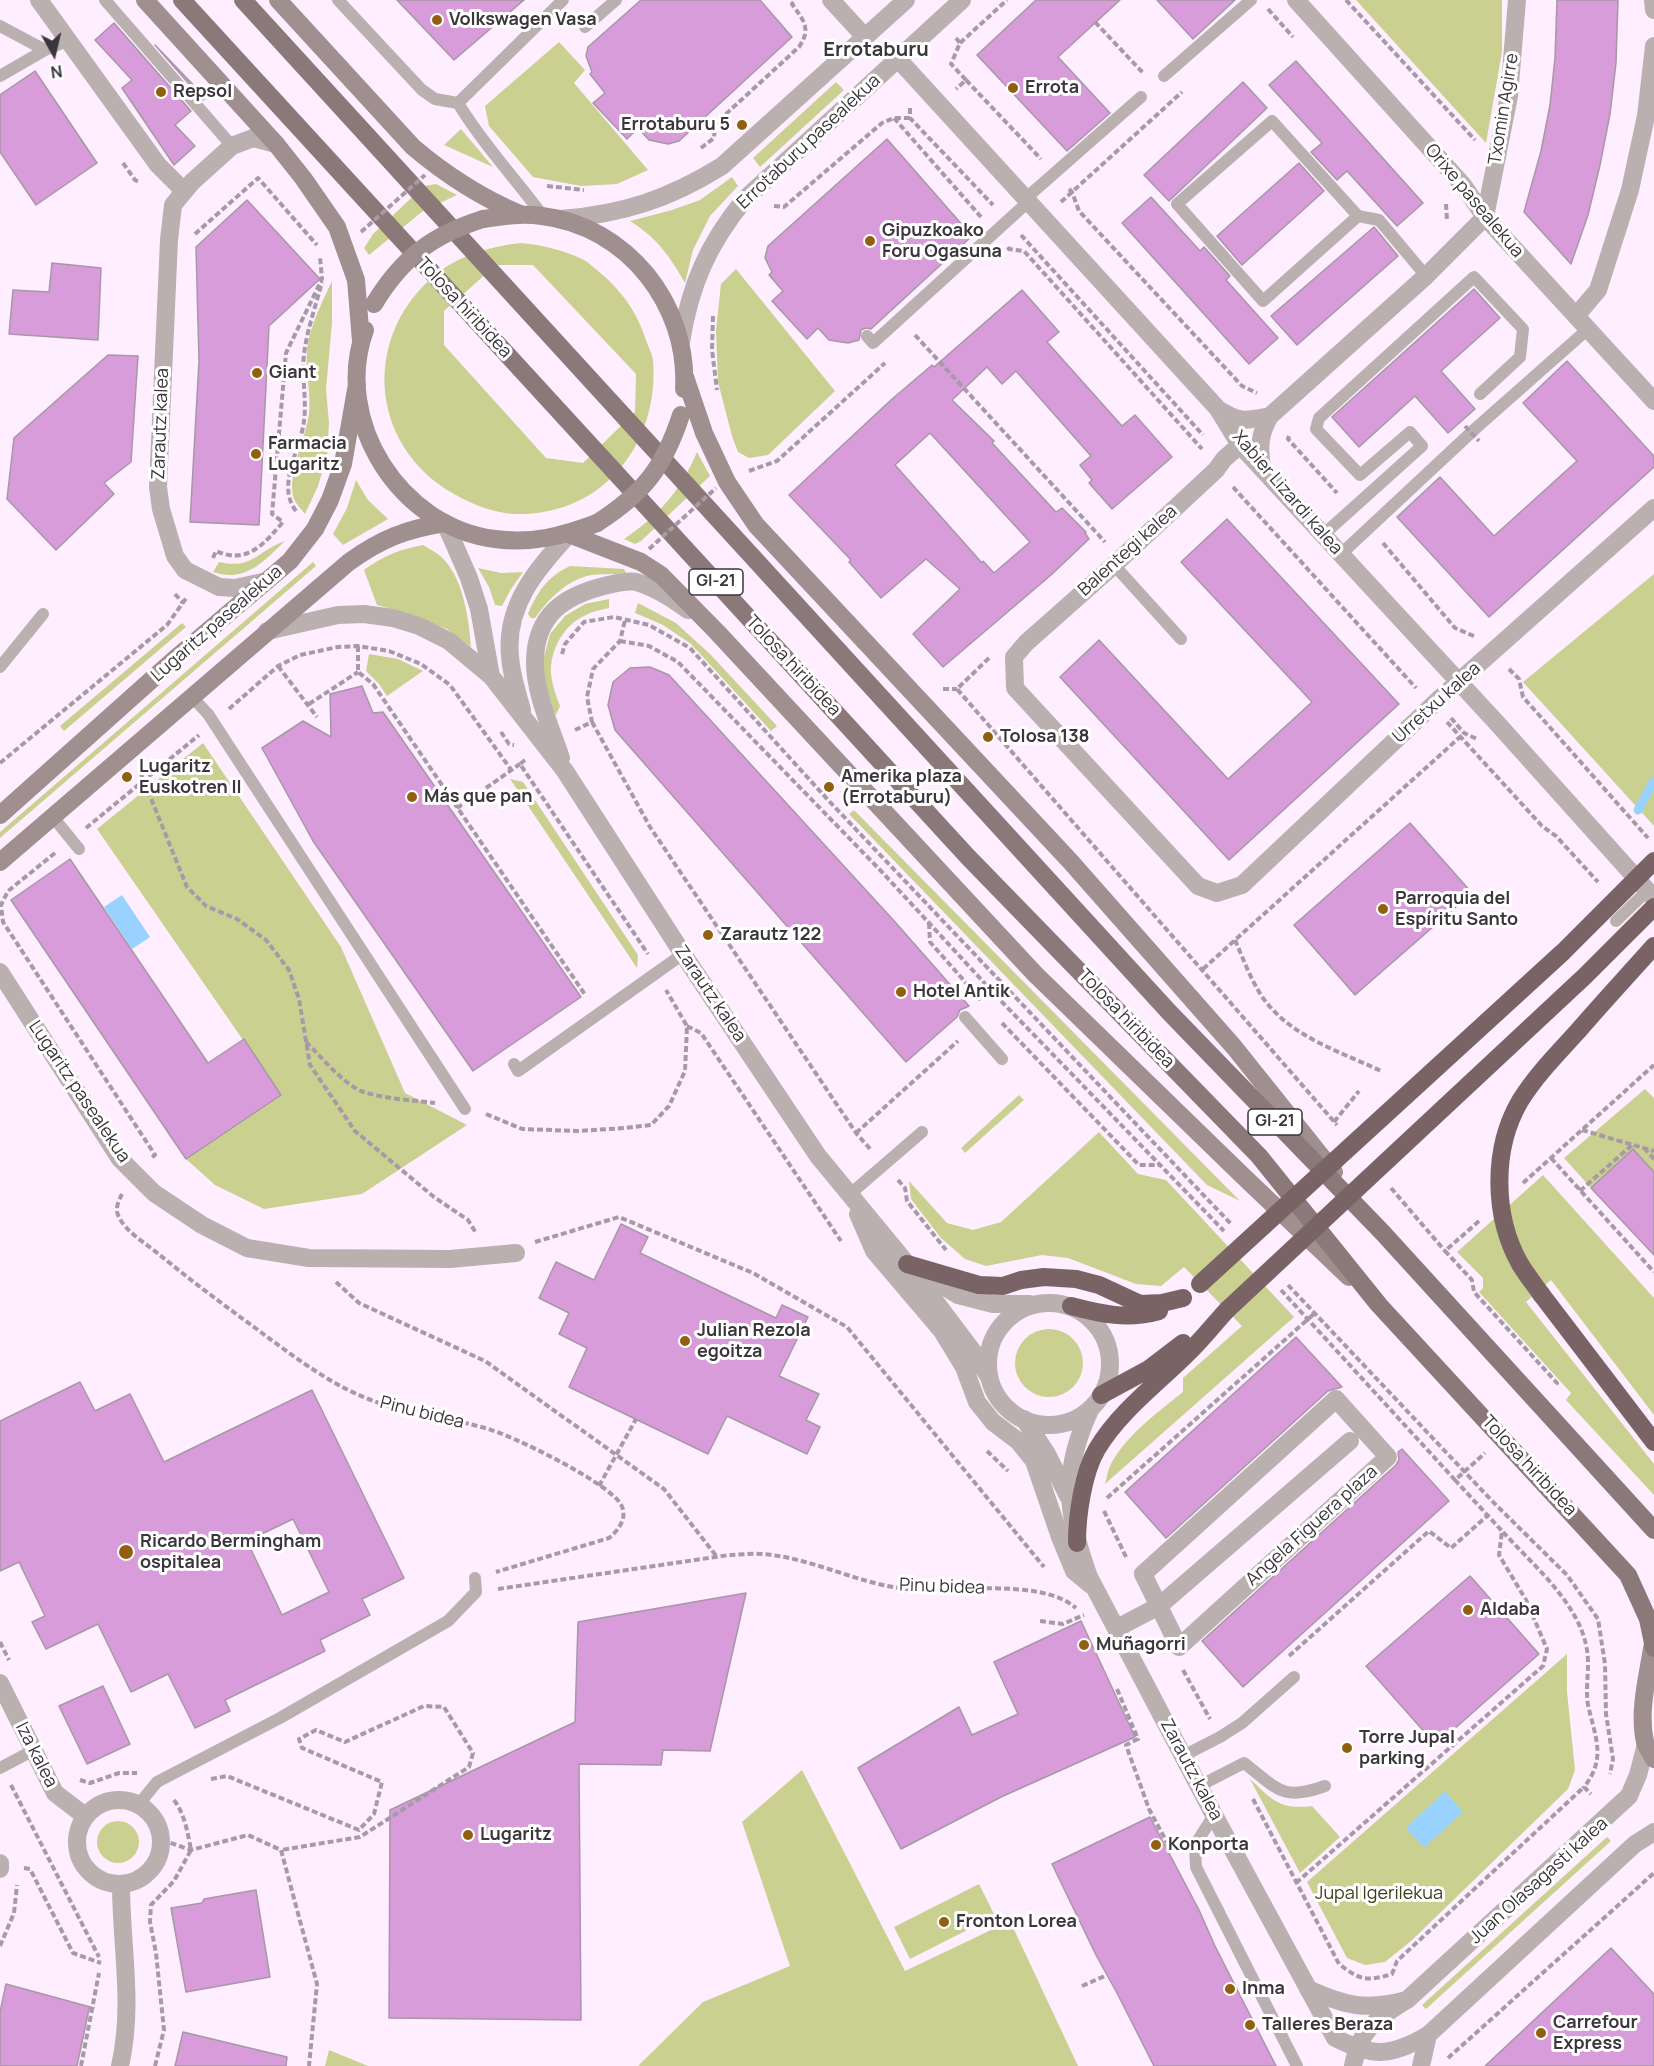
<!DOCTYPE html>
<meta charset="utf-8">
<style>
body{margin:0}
#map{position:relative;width:1654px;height:2066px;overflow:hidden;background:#feeeff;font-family:Manrope,sans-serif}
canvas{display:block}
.north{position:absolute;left:24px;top:24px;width:60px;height:60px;-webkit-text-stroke:4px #fff;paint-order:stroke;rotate:172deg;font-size:16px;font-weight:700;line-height:24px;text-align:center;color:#3b353c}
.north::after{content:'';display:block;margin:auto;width:21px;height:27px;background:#3b353c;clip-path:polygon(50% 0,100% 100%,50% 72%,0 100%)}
</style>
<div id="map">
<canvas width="1654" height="2066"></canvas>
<div class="north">N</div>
</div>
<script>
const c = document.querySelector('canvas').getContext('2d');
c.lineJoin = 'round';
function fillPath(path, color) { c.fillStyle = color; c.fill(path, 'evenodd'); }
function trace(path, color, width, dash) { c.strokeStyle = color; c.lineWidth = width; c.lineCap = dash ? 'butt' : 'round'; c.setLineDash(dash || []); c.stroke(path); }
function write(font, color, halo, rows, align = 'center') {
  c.font = font + ' Manrope,sans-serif'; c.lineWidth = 6; c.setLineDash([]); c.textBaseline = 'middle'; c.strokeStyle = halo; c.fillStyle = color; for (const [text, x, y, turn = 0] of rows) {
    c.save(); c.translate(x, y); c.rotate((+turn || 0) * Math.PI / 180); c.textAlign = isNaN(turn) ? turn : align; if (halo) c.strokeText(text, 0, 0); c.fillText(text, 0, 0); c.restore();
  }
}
fillPath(new Path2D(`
 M1356,0H1502V52L1486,143Z
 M559,42L585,70L574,83L648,170L617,184L581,186L533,177L489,126L485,106Z
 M836,82L844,90L760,167L753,158Z
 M461,129L493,167L444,145Z
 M732,177L738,186L710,216L693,250L685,283C669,255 657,238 630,221L672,210L700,200Z
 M436,184L457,195L423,211L369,255L364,248L373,234L424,186Z
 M521,243C542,245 563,250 582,259C587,261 592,266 597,270C622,291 637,311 647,343C649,348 652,354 653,360C660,444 602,517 514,514C493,513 472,504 454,494C367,445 361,332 440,271C463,254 493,246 521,243ZM496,265H533L636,374L635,412L583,463L546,458L444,345V311Z
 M736,269L835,391L768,455L749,458L738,452L732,436L718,382L716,330L721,284Z
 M332,281V323L326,389L329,423L327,456L318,486L305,514C301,509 296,504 294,499C286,477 306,437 309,414C311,392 305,371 307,349C310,326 322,302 332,281Z
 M697,452L710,476L641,541L635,544L624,539C659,515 680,492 697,452Z
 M356,480L368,500L388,519L343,545L333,534L347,508Z
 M285,541C264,561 246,583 213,572L219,562C253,570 258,550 285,541Z
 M423,545C428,548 434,551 439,555C463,574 469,619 471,647L447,629L405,613L377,605L364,570C383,556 400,549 423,545Z
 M313,562L316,566L0,838V832Z
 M570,566L624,569L626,573C614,575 600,573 587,576C565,582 549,599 535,618H531L528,614C537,592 548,576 570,566Z
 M478,568L501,573L523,572L511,589L502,606L495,605L489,587Z
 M1654,574V826L1523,682Z
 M609,599V608C601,610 593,611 586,615C564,624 550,650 551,673C552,685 556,695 560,706L556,715L546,699L543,683L544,657L550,634L565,616L585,604Z
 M638,603L676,623L710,654L777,726L771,731L691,644L663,625L635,613Z
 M182,623L186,627L64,731L60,726Z
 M369,654L398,659L423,671L387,696L379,684L366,671Z
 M203,743L341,947L405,1093L467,1125L362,1194L264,1209L215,1185L186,1159L281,1095L97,829Z
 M510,779L523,782L638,955L637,968Z
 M854,810L1240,1201L1207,1185L849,814Z
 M1645,1089L1654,1098V1172L1633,1150L1591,1188L1564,1158Z
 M1019,1095L1024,1100L965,1153L961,1148Z
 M1099,1132L1138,1174L1166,1180L1294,1317L1105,1484C1107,1477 1108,1468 1112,1462C1128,1434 1158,1412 1183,1392V1378L1242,1326L1184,1267L1161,1286L1136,1284L1068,1258L1042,1255L986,1266L965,1259L941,1238L911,1199L909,1181L947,1223L973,1230L1001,1222Z
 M1543,1175L1654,1298V1415L1551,1280L1526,1302L1654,1464V1495L1566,1400L1571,1393L1479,1292L1483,1288V1278L1457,1252Z
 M1015 1363a34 34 0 1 1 68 0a34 34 0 1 1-68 0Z
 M1567,1654V1692L1575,1770L1568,1789L1411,1941L1385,1962L1365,1965L1347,1958L1307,1882Z
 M802,1770L905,1971L1010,1921L1078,2066H638L703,2002L790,1966L742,1822Z
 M1250,1779C1273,1800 1279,1810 1312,1806L1340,1837L1300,1873Z
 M97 1842a21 21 0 1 1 42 0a21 21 0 1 1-42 0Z
 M1607,1837L1611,1841L1426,2009L1422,2005Z
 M979,1884L995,1916L910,1959L894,1927Z
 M329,2050L368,2066H325Z`), '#cad190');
fillPath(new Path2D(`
 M122,895L150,937L132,949L104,907Z
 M1445,1791L1463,1812L1424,1848L1406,1828Z`), '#9ad2ff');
trace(new Path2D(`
 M1638,810L1654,781`), '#9ad2ff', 9);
const building = new Path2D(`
 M397,0H524L454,60Z
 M641,0H760L792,37L679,141L668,144L649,140L638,128L627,139L593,103L605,93L590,74L592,72L586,56L588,47Z
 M1036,0H1120L1058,57L1110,113L1067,151L977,55Z
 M1157,0H1235L1193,39Z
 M1557,0H1618L1616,63L1610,114L1600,165L1588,215L1571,264L1524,212L1541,151L1550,105L1555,58Z
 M114,23L191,111L175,125L195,146L174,165L122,88L132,80L95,40Z
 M155,45L206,98L203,100Z
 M1296,61L1423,203L1397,226L1347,171L1337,180L1311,152L1322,143L1269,85Z
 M35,71L97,163L36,205L0,152V95Z
 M1243,82L1267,108L1169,201L1144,175Z
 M887,139L972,236L871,329L866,328L861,330L859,340L848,343L829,340L818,328L807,339L772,301L783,291L769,275L772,272L765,258L768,246Z
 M1299,163L1324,191L1242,265L1217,236Z
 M1151,197L1200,251L1204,247L1230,276L1226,280L1278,338L1249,364L1122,223Z
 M247,200L320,279L269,326L259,525L190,522L199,361L196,247Z
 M1374,227L1398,256L1297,345L1271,316Z
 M52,263L101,268L98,340L9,334L13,290L49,292Z
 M1474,289L1500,318L1441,371L1475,409L1448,433L1415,396L1359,447L1332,417Z
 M1022,290L1059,332L1047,342L1122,426L1135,415L1172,457L1112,509L1089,483L1092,480L1080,465L1091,456L1016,371L1002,384L987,367L952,400L994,441L992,443L1056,512L1062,508L1086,532L1085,533L1089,539L1051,575L943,667L913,634L960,589L926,559L881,598L849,562L851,560L789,495L891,400L932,365L934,367ZM930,433L1030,542L994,573L983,561L982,563L895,465Z
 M108,355L138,356L131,462L104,483L114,494L56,550L7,499L14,438Z
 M1567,361L1654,456V467L1489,617L1397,517L1440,477L1494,536L1577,461L1523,403Z
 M1227,519L1399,704L1229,860L1060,677L1099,640L1228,779L1312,702L1181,562Z
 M650,667L669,675L896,923L969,1006L960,1010L957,1017L906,1062L615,730L608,705L613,682L630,668Z
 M362,686L373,713L383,712L581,997L473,1071L313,841L262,748L303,721L331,737L330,694Z
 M1410,823L1472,893L1355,995L1294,925Z
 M70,859L208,1063L244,1039L281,1095L186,1159L11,900Z
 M1633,1149L1654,1172V1255L1591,1188Z
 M621,1224L648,1237L640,1253L776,1318L782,1305L808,1317L779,1376L819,1394L806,1420L820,1427L807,1454L727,1416L708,1454L569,1387L587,1348L559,1334L569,1313L539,1298L556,1262L594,1280Z
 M1296,1337L1342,1387L1328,1391L1166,1538L1125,1492Z
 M80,1382L95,1411L130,1394L164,1462L312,1390L404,1578L362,1599L370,1615L320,1640L325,1651L225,1700L230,1711L195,1728L168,1674L131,1692L98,1624L46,1649L32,1622L45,1616L19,1562L0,1571V1421ZM293,1519L329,1592L282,1615L247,1541Z
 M1402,1449L1449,1501L1243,1687L1202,1641L1396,1465L1399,1460L1398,1452Z
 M1470,1576L1539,1654L1436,1745L1366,1666Z
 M746,1593L710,1751L663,1750L661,1765L579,1764L581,2020L389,2018L390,1810L575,1722L578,1622Z
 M1081,1621L1135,1737L1001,1797L901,1849L858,1768L959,1707L972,1735L1018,1714L994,1662Z
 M103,1686L130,1744L87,1764L59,1706Z
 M1150,1817L1199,1910L1215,1946L1276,2066H1154L1117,1993L1096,1955L1052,1864Z
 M256,1890L270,1977L186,1992L171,1908L202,1903L204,1899Z
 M1611,1948L1654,1994V2066H1485Z
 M6,1984L94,2008L89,2009L77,2066H0V2012Z
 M183,2032L287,2057L286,2066H175Z`);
fillPath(building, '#d79cd9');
trace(building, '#a797a7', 1.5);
trace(new Path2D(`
 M1346,0L1475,140
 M1268,9L1293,37
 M1095,22L1144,74
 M956,38L960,43L951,64L966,80L956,89
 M960,43L1007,0
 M966,80L1041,159
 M910,108V118L993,205
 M894,118L981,217
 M701,148L714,138L715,124L799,47C812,28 803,20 792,4L796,0
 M123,163L135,180L139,182
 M547,186L584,190
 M1069,189L1072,192L1079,211L1242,386L1257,393
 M1061,202L1182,92
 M1446,204L1447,220
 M774,206L784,207L882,123L894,118H912
 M195,234L258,178L317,245
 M1021,235L1203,435
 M1008,247L1009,249L1024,251L1202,449
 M713,316L712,350L717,390
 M915,335L1105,542
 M1289,436L1288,439L1337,493
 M749,471L777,461L885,363
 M1233,487L1416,688
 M296,511C277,487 298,453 303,427C308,403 301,378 304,354C307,330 316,305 322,282
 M1383,543L1455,628L1476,637
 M213,558L216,551C247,565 264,544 283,522L272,514L286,353L322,279L320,257
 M175,594L183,603
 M620,641L649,646L678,662L882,872L1002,1002L1224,1231
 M358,646V672L373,684L586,996
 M562,654L565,644L584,622L614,617L649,625L690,648L828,800L1231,1224
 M989,658L957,689L1337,1125
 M278,666L317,717
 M1509,669L1519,679L1523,697L1648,838
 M943,689H957
 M309,704L358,672
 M229,709L278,666L300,655L338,647L358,646L389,651L421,664L450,685L512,771
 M1451,718L1464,733L1477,739
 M592,722L650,827L856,1133L871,1150
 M1447,722L1542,826L1556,836L1598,882
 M575,730L592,722L587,697L593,669L620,641L625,620
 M501,732L509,744L514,745
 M525,760L520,764L648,954
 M0,763L167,625L187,597
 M141,774L187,887L206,906L237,919L266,940L289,970L299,999L310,1065L355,1131L434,1197L468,1220L476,1233
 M486,788L520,764
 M457,808L464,803
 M86,828L199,735
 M55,853L8,891L1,905L3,922L155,1155L151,1158
 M929,923L930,942L981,1000
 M1235,940C1243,958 1250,978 1261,995C1288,1036 1339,1051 1381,1071
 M1203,969L1460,737
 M1002,1023L1139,1165H1159
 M687,1026L701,1033L841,1241
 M306,1042C320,1056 344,1084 361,1091C383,1099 412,1100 435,1103
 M486,1114L522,1129L577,1131L625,1128L651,1125L669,1106L685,1071L687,1026L666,990
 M1334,1122L1359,1091
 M1582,1130L1654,1151
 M856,1133L958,1041
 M1644,1148L1654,1159
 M1551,1158L1654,1272
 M898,1180L905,1188L907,1201L946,1250
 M1523,1183L1654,1065
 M1391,1188L1445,1251
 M1580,1191L1632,1145
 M122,1194C119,1200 115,1208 118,1215C125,1232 147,1244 161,1256C194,1283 228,1308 262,1333C293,1356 330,1384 366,1398C404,1414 446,1417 485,1428C512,1435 605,1481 620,1503C629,1516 619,1530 609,1538L496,1572
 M1479,1221L1445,1251L1472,1280L1474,1292L1557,1383L1555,1385
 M535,1242L619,1217L753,1273L847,1327L1044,1567
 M336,1282L359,1303L485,1361L664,1489L717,1557
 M1288,1285L1495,1504L1567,1575L1598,1619L1605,1664L1606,1714L1613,1759L1610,1774
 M1281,1290L1455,1480
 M987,1451L1008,1471
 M1107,1498L1315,1313
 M1104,1511L1127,1559
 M1503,1532C1533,1565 1580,1604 1587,1650C1590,1668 1585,1687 1588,1705C1595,1737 1607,1758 1584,1787L1591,1794
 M498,1589L729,1555C739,1555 750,1553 761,1554C811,1557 857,1584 907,1589C953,1593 1040,1577 1076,1608
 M1040,1621L1063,1624L1084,1615
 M0,1642L9,1660
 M1289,1656L1429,1531L1451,1548L1487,1516
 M1183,1670L1210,1719
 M1117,1689L1138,1739L1126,1745L1149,1809L1172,1852
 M211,1779L227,1776L359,1830L374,1814L382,1782L302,1748L299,1739L316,1730L345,1742L424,1706L444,1707L473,1753L469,1767L360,1837L281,1850
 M80,1780L90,1783L119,1773H137
 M11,1785L99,1957
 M1253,1799L1339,1964C1360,1980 1366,1982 1392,1974L1397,1961L1584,1787
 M162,1840L191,1850L248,1835L281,1850L317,1984L309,2066
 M24,1868L30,1869L73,1953L101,1963
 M1296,1883L1543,1666L1547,1649L1526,1600L1499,1555L1502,1531L1455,1480L1485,1453
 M0,1946L14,1913L17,1885
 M1082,1986L1107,1975
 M1448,2058L1654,1873
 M81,2066L99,1973
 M155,2066L164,2030L156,1953L150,1922L151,1905L174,1881L191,1850C188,1834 184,1810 172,1798`), '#a69aa7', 4, [6, 3]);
trace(new Path2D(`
 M105,0L232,146
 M338,0L422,90L435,99L458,103
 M0,26L45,50L67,41
 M585,27L616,0
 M0,76L45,50
 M1164,76L1251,0
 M1025,199L1141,97
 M543,216C515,178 482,143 458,103L563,0
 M1358,216L1263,301L1177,204L1272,121L1358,216L1379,220L1426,276
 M867,336L873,343L1028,202
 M1323,535L1422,446L1410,432L1360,475L1316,429L1319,418L1474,277L1523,329L1520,357L1480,394
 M1341,554L1476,428L1588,329
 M1114,565L1181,639
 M0,667L43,614
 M192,697L208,714L465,1109
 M53,817L79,849
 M1616,921L1647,891
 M965,1017L1002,1059
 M514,1064L518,1071L683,954
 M849,1195L922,1132
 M1183,1756L1220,1737L1242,1723L1294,1677
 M0,1768L34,1750
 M1199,1786L1244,1763C1277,1788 1281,1802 1325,1786
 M139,1804L157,1782L280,1718L448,1621L476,1592L475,1578
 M1214,1815L1195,1845L1196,1867L1297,2066`), '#bbb0b0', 12);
trace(new Path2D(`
 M1336,1399L1388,1457L1179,1647L1143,1574Z
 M1117,1628L1159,1606L1350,1441`), '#bbb0b0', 18);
trace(new Path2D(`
 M39,0L158,165L183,190
 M831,0L865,37
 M1296,0L1463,185L1485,217L1654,401
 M1653,0L1654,10
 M898,59L1218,409L1240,445L1496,722L1654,898
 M1485,217L1509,96L1517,0
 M561,219C623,214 669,199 722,166L906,0
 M1576,316L1598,290L1630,190L1646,116L1654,46
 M681,342C690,285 708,244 745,199L962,0
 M1218,409C1240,423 1245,421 1270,416
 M1240,445L1224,459L1216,470L1114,565L1026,643L1014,657L1015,688L1198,886L1217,893L1242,885L1437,701L1654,508
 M1262,468C1259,448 1259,434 1270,416L1426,276L1485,217
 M267,581L235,588L219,587L185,570L175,556L161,509L158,487L169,240L173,205L192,182L232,146L253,138L276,144
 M0,972L120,1159L154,1193L202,1225L247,1248L309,1258L450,1259L516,1253
 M0,1683L55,1793L85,1816
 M77 1842a42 42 0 1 1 84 0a42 42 0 1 1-84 0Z
 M0,1863V1869
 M120,2066C134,2005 121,1946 121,1884
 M1353,2066C1360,2029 1375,2020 1405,2001
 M1421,2066L1428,2035`), '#bbb0b0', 18);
trace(new Path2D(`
 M445,523L469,578L479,609L491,676
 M267,631L338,615L364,614L393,618L419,626L449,641L491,676L565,771L683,954L818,1156L907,1264L974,1353L989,1377
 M522,710C517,692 511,674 510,656C505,605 537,569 569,534
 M561,758C551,728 534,691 535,660C536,615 564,596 604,586C613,584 627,580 636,582C655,587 673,599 688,610
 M858,1214L874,1251L942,1331L964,1367L977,1402L993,1422L1018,1441L1034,1461L1060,1537L1074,1571L1091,1585
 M916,1269L958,1295L993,1304H1030
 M988 1364a61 61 0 1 1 122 0a61 61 0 1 1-122 0Z
 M1090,1410C1061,1473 1066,1513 1089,1577L1214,1815L1335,2038C1374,2057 1390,2057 1428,2035L1635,1844L1654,1832
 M1024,1419L1047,1454L1068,1496
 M1308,1989C1346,2006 1366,2011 1407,2000L1629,1796L1638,1775L1646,1744`), '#bbb0b0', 18);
trace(new Path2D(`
 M145,0L276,144L303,178L337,227L356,280L361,341
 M278,0L413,147C446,175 480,197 520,214
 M483,219C503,216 522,213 542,216C627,226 689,305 684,389
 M365,330C332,421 400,527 495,539C532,544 563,536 597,523
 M685,377L704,433L727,482L756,525L1070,861L1234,1047L1334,1172
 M569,534L641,562L661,575L717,632L1035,974L1243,1176L1349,1277
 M0,815L177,657L290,561L315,529L330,500L343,464L357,384
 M0,862L349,562C381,539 406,529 445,523
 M1653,1643C1648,1675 1638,1711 1645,1742C1647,1748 1651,1754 1654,1759`), '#9f8f8f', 18);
trace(new Path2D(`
 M182,0L968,857L1259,1156L1379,1305L1628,1575L1648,1619L1654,1648
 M243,0L1169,1012L1382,1232L1654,1530`), '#8b7878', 18);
trace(new Path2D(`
 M907,1264L979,1285L1003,1286L1021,1280L1044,1277L1076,1279L1099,1285L1140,1304L1162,1303L1183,1298
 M1541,1294L1654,1442
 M1071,1306C1101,1314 1128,1320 1159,1311
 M1101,1395L1149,1369L1183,1343
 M1077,1543C1077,1515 1083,1473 1097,1449C1121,1409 1161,1381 1193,1348C1205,1336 1215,1323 1227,1310`), '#7a6364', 18);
trace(new Path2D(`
 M361,232L425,175
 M1465,426L1479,441
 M649,549L716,488
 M599,1486L636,1419`), '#a69aa7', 4, [6, 3]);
trace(new Path2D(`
 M374,304C402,258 432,235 483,219
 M597,523C644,493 664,467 681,415`), '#9f8f8f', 18);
trace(new Path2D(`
 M1200,1284L1563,952L1654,861
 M1541,1294C1534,1284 1526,1274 1520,1264C1493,1216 1492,1149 1520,1101C1536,1075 1558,1053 1578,1031C1603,1002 1629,974 1654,946
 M1227,1310L1585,976L1654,907`), '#7a6364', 18);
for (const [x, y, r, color] of [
 [437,20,6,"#925f11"],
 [1013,88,6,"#925f11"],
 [161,92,6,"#925f11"],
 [742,125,6,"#925f11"],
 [870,241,6,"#925f11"],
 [257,373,6,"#925f11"],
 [256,454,6,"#925f11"],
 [988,737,6,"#925f11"],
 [127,777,6,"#925f11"],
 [829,787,6,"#925f11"],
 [412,797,6,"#925f11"],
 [1383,909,6,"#925f11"],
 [708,935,6,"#925f11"],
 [901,992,6,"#925f11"],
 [685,1341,6,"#925f11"],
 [126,1552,8,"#925f11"],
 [1468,1610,6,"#925f11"],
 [1084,1645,6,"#925f11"],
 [1347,1748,6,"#925f11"],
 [468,1835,6,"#925f11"],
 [1156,1845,6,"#925f11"],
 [944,1922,6,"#925f11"],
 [1230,1989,6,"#925f11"],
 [1250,2025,6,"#925f11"],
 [1541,2033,6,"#925f11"]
]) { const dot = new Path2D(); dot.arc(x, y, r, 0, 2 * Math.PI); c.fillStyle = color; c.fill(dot); trace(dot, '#fff', 2); }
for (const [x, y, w] of [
 [716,582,54],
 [1275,1122,54]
]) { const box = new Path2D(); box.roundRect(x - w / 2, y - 13, w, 26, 4.5); c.fillStyle = '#fff'; c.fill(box); trace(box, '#3b353c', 1.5); }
write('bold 16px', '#3b353c', null, [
 ["GI-21",716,582],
 ["GI-21",1275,1122]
]);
write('bold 18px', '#3b353c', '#fff', [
 ["Volkswagen Vasa",449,20],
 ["Errota",1025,88],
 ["Repsol",173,92],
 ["Errotaburu 5",730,125,"right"],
 ["Gipuzkoako",882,231],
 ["Foru Ogasuna",882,252],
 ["Giant",269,373],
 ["Farmacia",268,444],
 ["Lugaritz",268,465],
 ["Tolosa 138",1000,737],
 ["Lugaritz",139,767],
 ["Euskotren II",139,788],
 ["Amerika plaza",841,777],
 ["(Errotaburu)",841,798],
 ["Más que pan",424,797],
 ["Parroquia del",1395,899],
 ["Espíritu Santo",1395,920],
 ["Zarautz 122",720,935],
 ["Hotel Antik",913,992],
 ["Julian Rezola",697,1331],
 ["egoitza",697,1352],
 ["Ricardo Bermingham",140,1542],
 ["ospitalea",140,1563],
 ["Aldaba",1480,1610],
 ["Muñagorri",1096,1645],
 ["Torre Jupal",1359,1738],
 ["parking",1359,1759],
 ["Lugaritz",480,1835],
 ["Konporta",1168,1845],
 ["Fronton Lorea",956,1922],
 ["Inma",1242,1989],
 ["Carrefour",1553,2023],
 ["Express",1553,2044],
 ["Talleres Beraza",1262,2025]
], 'left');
write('18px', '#3b353c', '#fff', [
 ["Txomin Agirre",1504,109,-81],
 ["Errotaburu pasealekua",809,142,-43],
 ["Orixe pasealekua",1474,201,50],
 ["Tolosa hiribidea",464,308,47],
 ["Zarautz kalea",161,424,-88],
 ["Xabier Lizardi kalea",1287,493,49],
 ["Balentegi kalea",1128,551,-42],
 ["Lugaritz pasealekua",217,624,-41],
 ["Tolosa hiribidea",793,666,47],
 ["Urretxu kalea",1437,703,-42],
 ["Zarautz kalea",710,994,56],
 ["Tolosa hiribidea",1126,1019,46],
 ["Lugaritz pasealekua",79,1092,56],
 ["Pinu bidea",422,1413,14],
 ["Tolosa hiribidea",1529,1466,47],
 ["Angela Figuera plaza",1312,1526,-42],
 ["Pinu bidea",942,1587,2],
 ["Iza kalea",36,1755,63],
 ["Zarautz kalea",1191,1770,62],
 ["Juan Olasagasti kalea",1539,1881,-42]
]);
write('18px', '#3c3e1b', '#fff', [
 ["Jupal Igerilekua",1379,1894]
]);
write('bold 20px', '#3b353c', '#fff', [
 ["Errotaburu",876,50]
]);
</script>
